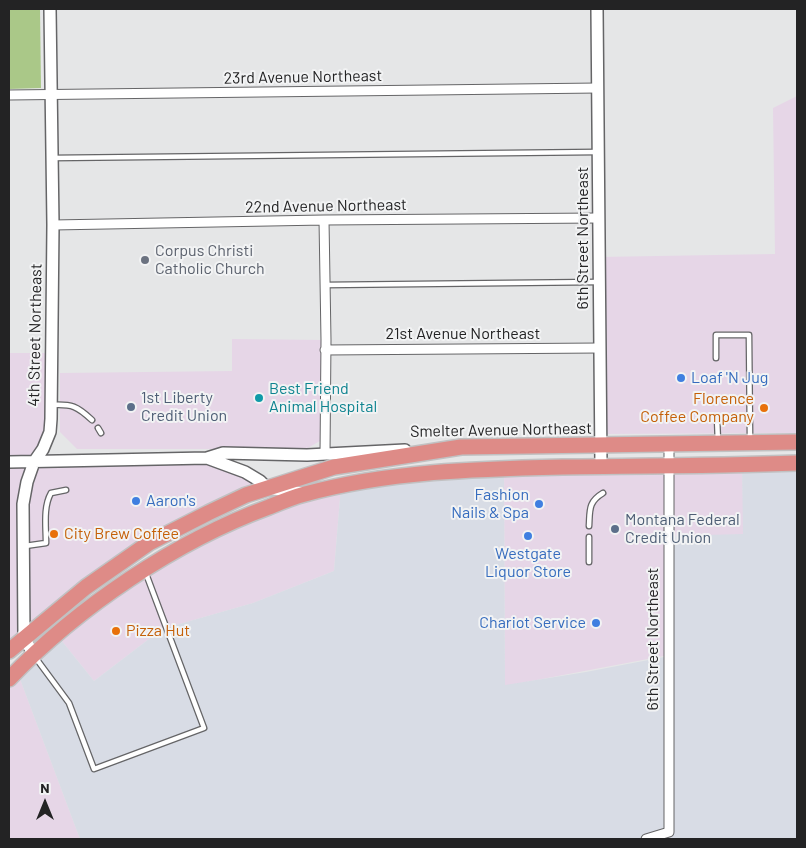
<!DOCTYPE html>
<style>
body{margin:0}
#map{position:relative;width:806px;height:848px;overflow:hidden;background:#e5e6e7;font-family:Barlow,sans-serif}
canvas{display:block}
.frame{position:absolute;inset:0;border:10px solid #232324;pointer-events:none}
.north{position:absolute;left:20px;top:778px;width:50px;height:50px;-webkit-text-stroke:4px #f2f3f4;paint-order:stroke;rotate:0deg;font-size:14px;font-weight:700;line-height:20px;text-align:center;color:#232324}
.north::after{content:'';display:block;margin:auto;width:18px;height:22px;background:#232324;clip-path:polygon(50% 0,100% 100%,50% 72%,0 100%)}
</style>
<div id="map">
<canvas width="806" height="848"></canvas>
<div class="frame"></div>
<div class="north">N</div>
</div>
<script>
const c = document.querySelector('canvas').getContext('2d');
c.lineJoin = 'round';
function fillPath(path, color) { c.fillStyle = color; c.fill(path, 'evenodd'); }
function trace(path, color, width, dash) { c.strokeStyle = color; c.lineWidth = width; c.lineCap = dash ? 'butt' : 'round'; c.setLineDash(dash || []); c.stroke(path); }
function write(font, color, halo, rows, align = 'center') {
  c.font = font + ' Barlow,sans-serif'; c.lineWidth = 4; c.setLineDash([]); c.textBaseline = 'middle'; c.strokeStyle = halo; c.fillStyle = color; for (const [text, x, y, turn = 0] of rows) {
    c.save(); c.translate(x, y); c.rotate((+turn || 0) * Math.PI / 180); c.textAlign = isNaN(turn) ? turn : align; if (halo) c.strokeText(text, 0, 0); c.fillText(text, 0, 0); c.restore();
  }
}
fillPath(new Path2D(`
 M797,96V433L601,434L599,257L775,254L773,108Z
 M232,339L326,340L325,438L306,449H77L60,432V373L232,371Z
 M9,353H52L51,419L34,461L207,458L267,488L149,543L9,651Z
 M742,465L744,534L669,655L505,686L504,468Z
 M341,486L334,571L253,603L162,629L94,681L57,635L108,594L244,516Z
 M17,671L80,839H9V680Z`), '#e6d6e7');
fillPath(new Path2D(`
 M797,464V839H80L17,671L57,635L94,681L162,629L253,603L334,571L341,486L504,468L505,685L586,672L669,656V536L743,534L742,465Z`), '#d8dce5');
fillPath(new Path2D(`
 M9,9H40L41,88L9,89Z`), '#aac888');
const service = new Path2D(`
 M52,158L597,152
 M325,285L598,282
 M716,358V335H749L750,439
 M52,405C72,404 77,406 92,420
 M717,418L718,442
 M98,428L101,433
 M589,526C590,510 588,502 603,493
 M25,546L46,543C46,527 43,507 51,493L66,490
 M589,562V537
 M35,657L69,703L94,769L204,728L145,571`);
const minor = new Path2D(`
 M9,95L598,88
 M324,220L326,340L325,454
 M53,225L324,220L599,218
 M325,350L600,348
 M646,839L669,832V445`);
const tertiary = new Path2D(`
 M597,9L601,467
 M207,458L245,472L260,481L267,488L302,493
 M9,462L207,458L223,453L307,455L405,450
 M33,654L24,637L23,504L27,482L34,462L43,449L50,432L51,419L53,225L50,9`);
const trunk = new Path2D(`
 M9,651L86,587L149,543L208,513L246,495L334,467L461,447L797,442
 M9,679C78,607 176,541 269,507C281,502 293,497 305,494C390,471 476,469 563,467C641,466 719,466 797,463`);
trace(service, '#656567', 7);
trace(minor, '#656567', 11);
trace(tertiary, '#656567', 14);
trace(trunk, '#c1c1c2', 18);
trace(service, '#fff', 4.5);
trace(minor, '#fff', 9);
trace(tertiary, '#fff', 11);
trace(trunk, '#de8b87', 15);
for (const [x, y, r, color] of [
 [145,260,5,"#6b7280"],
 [681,378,5,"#3f7fe0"],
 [259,398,5,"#0f9aa8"],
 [131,407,5,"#5c6f8a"],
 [764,408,5,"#e8710a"],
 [136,501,5,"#3f7fe0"],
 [539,504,5,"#3f7fe0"],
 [615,529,5,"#5c6f8a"],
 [54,534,5,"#e8710a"],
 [528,536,5,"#3f7fe0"],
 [596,623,5,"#3f7fe0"],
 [116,631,5,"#e8710a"]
]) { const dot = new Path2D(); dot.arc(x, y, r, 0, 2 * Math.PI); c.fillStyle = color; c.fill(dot); trace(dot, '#f2f3f4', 2); }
write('16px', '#232324', '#f2f3f4', [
 ["23rd Avenue Northeast",303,77,-1],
 ["22nd Avenue Northeast",326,206,-1],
 ["6th Street Northeast",583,238,-90],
 ["21st Avenue Northeast",463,334],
 ["4th Street Northeast",35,335,-89],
 ["Smelter Avenue Northeast",501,430,-1],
 ["6th Street Northeast",653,639,-90]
]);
write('16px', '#5b616d', '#f2f3f4', [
 ["Corpus Christi",155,251],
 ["Catholic Church",155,269]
], 'left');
write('16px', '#366cbe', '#f2f3f4', [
 ["Loaf 'N Jug",691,378],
 ["Fashion",529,495,"right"],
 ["Nails & Spa",529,513,"right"],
 ["Aaron's",146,501],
 ["Westgate",528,554,"center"],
 ["Liquor Store",528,572,"center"],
 ["Chariot Service",586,623,"right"]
], 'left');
write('16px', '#0d838f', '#f2f3f4', [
 ["Best Friend",269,389],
 ["Animal Hospital",269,407]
], 'left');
write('16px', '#4e5e75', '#f2f3f4', [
 ["1st Liberty",141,398],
 ["Credit Union",141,416],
 ["Montana Federal",625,520],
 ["Credit Union",625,538]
], 'left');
write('16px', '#c56008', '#f2f3f4', [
 ["Florence",754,399,"right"],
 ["Coffee Company",754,417,"right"],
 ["City Brew Coffee",64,534],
 ["Pizza Hut",126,631]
], 'left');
</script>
